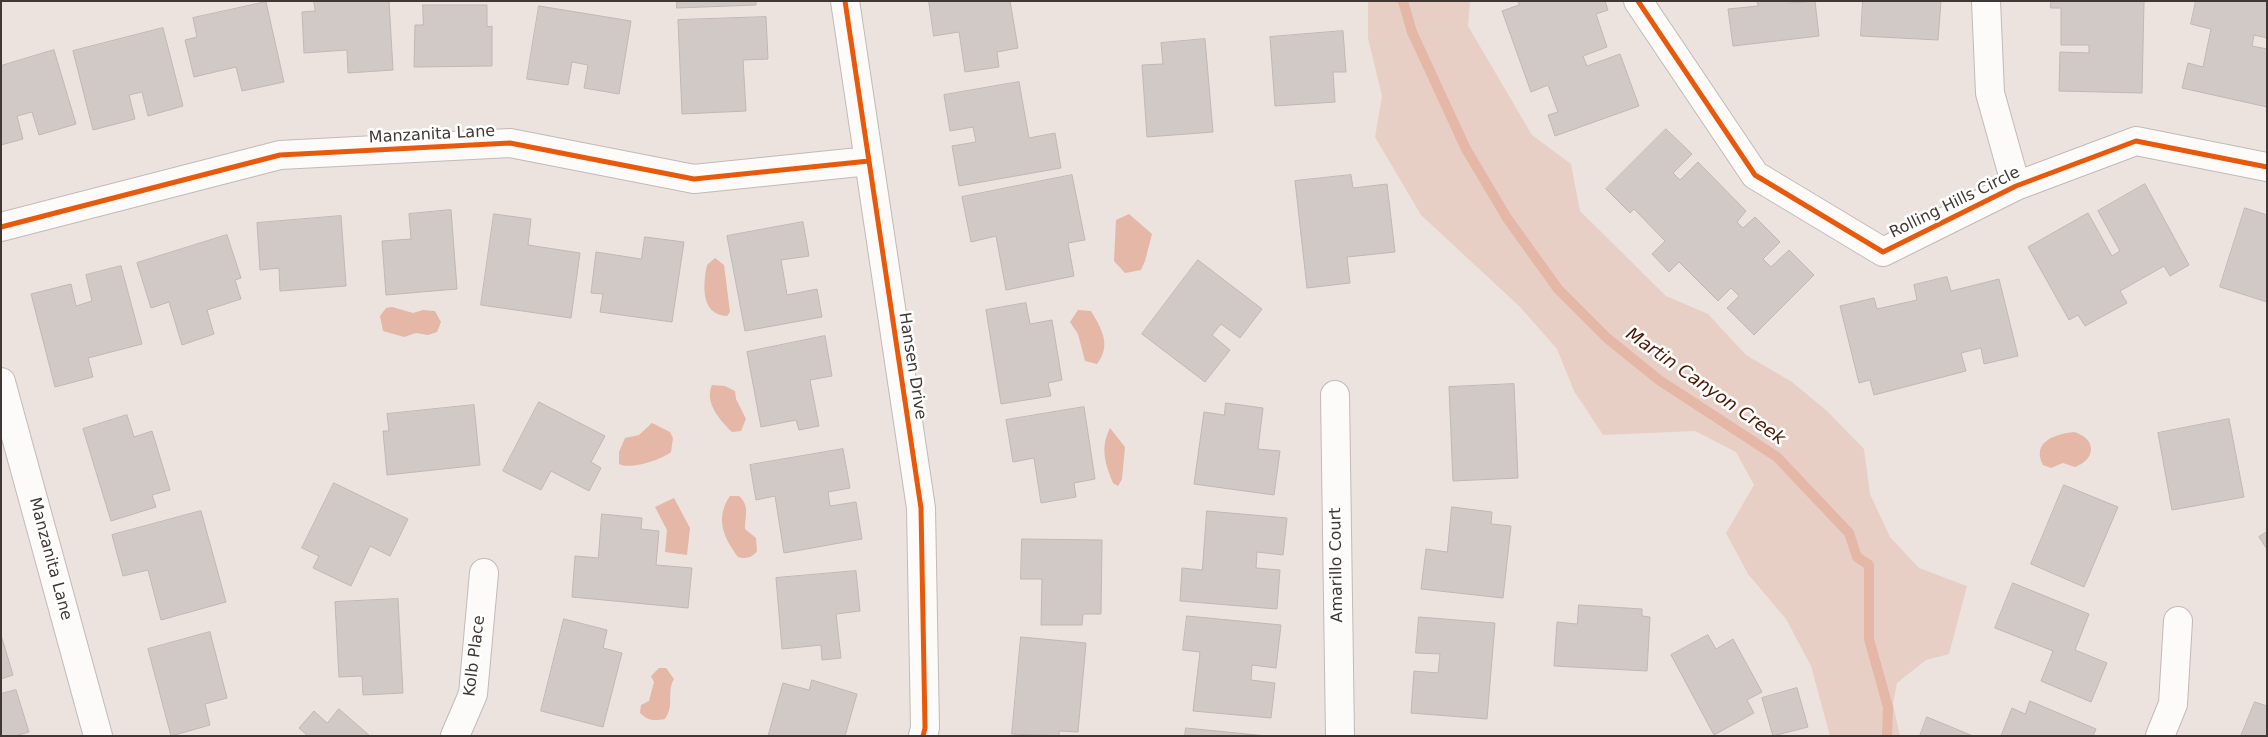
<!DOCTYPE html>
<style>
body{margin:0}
#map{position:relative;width:2268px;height:737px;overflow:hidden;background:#ece2de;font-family:"DejaVu Sans",sans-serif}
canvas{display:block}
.frame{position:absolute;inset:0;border:2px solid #3f3835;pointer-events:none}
</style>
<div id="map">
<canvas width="2268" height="737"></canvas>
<div class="frame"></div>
</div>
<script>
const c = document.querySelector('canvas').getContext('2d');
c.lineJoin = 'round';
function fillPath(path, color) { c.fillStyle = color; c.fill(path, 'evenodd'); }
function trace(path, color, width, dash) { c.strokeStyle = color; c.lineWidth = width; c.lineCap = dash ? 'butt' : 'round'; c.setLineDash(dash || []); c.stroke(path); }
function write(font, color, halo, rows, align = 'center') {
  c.font = font + ' "DejaVu Sans",sans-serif'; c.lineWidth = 5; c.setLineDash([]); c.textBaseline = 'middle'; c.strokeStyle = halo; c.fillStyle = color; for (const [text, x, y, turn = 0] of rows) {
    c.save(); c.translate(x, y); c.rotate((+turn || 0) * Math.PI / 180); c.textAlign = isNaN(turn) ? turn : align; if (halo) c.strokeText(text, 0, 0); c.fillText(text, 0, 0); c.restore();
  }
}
fillPath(new Path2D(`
 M1368,1H1470L1468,26L1532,135L1571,164L1580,211L1666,296L1708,314L1746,355L1792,382L1827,411L1864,449L1870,494L1890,537L1919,568L1967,586L1949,654L1926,660L1897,683L1893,704L1900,736H1830L1811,666L1786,619L1748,574L1726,533L1754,485L1736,452L1695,431L1603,435L1574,391L1557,349L1520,307L1421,215L1375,137L1382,96L1368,38Z`), '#e8cfc6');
fillPath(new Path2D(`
 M1129,214L1152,234L1145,261L1141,270L1125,273L1114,261L1116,220Z
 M715,258L724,265L730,312L727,316C700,315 703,284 707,265Z
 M392,307L413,313L423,310L435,311L441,322L437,332L428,335L416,333L404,337L383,331L380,316L386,308Z
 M1078,310L1091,311C1101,328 1112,345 1097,364L1085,361L1078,334L1070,322Z
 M712,385L725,386L735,391L736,399L746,419L741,431L732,432C720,420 704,403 712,385Z
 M652,423L670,432L673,438L671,452C661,460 630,470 619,464V452L625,438L639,435Z
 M1110,428L1125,447L1122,479L1118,486L1113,483C1105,463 1100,448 1110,428Z
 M2074,432C2096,438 2097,459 2075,467L2063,463L2051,468L2043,465C2031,442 2055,434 2074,432Z
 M730,496H739C750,506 745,515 745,529L756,538L757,551C752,558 746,559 738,557C723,537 715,518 730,496Z
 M674,498L690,528L687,555L665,552L667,530L655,507Z
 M659,668H666L674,679C666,693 675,704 665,719C654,721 648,721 640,713L641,705L649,701L654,682L651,676Z`), '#e4b7a7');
trace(new Path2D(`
 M1403,1L1412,32L1466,149L1507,218L1558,289L1607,338L1659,380L1777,457L1849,533L1857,557L1869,565V639L1888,707L1887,736`), '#e4b7a7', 10);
const building = new Path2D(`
 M314,1H389L393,70L348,73L347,50L304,53L302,12L315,11Z
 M677,1H756V5L677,8Z
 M929,1H1010L1018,48L997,52L999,67L965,72L959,32L934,36Z
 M1518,1H1605L1608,10L1596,14L1607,47L1583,56L1587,66L1620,54L1639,106L1555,136L1548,115L1558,112L1548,85L1531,92L1502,11L1519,5Z
 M1757,1H1790V3L1815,1L1819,36L1733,46L1728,9L1758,6Z
 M1863,1H1941L1938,40L1861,36Z
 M2051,1H2144L2142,93L2059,91L2060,52L2089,53V45H2061V8H2051Z
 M2196,1H2267V38L2254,35L2252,46L2267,49V107L2182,88L2188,63L2203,67L2211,29L2191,24Z
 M266,2L284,82L242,91L236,67L194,77L185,40L197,37L193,18Z
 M423,5H487V27L492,26V66L414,67L415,25H423Z
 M539,6L631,21L619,94L584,88L588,65L572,62L568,85L527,79Z
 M766,17L768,59L743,60L746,111L682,114L678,20Z
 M163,28L183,106L148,116L142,92L129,95L135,119L93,130L73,51Z
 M1343,31L1346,72H1333L1335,102L1275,106L1270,37Z
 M1205,39L1213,132L1147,137L1142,65L1163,64L1161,43Z
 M54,50L76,124L39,135L32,112L17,116L23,139L1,145V66Z
 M1019,82L1029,138L1055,133L1061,168L959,186L952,146L976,142L973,127L950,131L944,95Z
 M1666,129L1692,154L1673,173L1680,180L1698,162L1746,211L1737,222L1743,228L1755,217L1780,242L1763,259L1771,267L1789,250L1814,275L1754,335L1727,308L1739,296L1731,288L1718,301L1679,262L1669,272L1652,254L1665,241L1634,209L1630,213L1606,189Z
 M1072,175L1085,240L1068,243L1074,276L1006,290L996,236L971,242L962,197Z
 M1351,175L1353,188L1387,184L1395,252L1347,257L1350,283L1307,288L1295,181Z
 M2145,184L2189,265L2170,276L2164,266L2120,291L2127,303L2085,326L2078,315L2069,320L2028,247L2088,213L2112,256L2120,251L2098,211Z
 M2245,208L2267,215V302L2220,287Z
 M451,210L457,289L386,295L382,241L411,239L409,214Z
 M494,214L531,219L528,245L580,253L571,318L481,305Z
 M341,216L346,286L280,291L279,268L260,270L257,223Z
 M803,222L809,256L781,260L787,295L817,289L822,317L745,331L727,236Z
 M227,235L241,278L235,280L241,299L207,310L214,334L182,345L169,302L151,308L137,263Z
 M645,237L684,242L672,322L600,312L603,294L591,293L596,252L641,259Z
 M1198,260L1262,309L1240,338L1221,324L1212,335L1230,350L1205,382L1142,334Z
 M121,266L142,344L88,358L93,377L55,387L31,294L71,284L76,306L92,301L86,275Z
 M1947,277L1951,291L1999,279L2018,356L1984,364L1981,348L1961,353L1966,371L1874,395L1870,380L1859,383L1840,306L1874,298L1877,309L1917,300L1914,285Z
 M1026,303L1030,324L1052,320L1062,380L1048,383L1051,396L1001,404L986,310Z
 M825,336L832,376L810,380L819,426L799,430L796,420L761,427L747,352Z
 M1514,384L1518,478L1453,481L1449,387Z
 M539,402L605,436L591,462L601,468L589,491L551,471L541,490L503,471Z
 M1226,403L1263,408L1258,449L1280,451L1274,495L1194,484L1204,412L1224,415Z
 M474,405L480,465L387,475L383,431H389L387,414Z
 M1084,407L1095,479L1074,483L1076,497L1041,503L1034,458L1013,462L1006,420Z
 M127,415L134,437L152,431L170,490L152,495L156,507L111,521L83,429Z
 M2229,419L2244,497L2172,510L2158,433Z
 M843,449L850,488L828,492L830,506L856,502L862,539L784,553L775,496L756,500L750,465Z
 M334,483L408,519L390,556L370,546L351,586L313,568L319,556L302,548Z
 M2064,485L2118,507L2084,587L2031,564Z
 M1452,507L1492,512L1491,524L1511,526L1503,598L1421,589L1426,549L1447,552Z
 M201,511L226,602L161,620L148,570L123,576L112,535Z
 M1207,511L1287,518L1283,555L1257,552L1256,568L1280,570L1277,609L1180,601L1182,568L1202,570Z
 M602,514L642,518L641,529L659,531L656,565L692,568L688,608L572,597L575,556L598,558Z
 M2267,532V549L2259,537Z
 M1022,539L1102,540L1101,614H1083L1082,625H1041L1042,579H1021Z
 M856,571L860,611L836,614L841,658L822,660L821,645L782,649L776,578Z
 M2013,583L2089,614L2075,650L2107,663L2091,702L2041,681L2053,651L1995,628Z
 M398,599L403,693L363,695L362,676L339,677L335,602Z
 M1579,605L1642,609V616L1650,617L1647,671L1554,666L1557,622L1577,624Z
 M1187,616L1281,625L1276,668L1252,665L1251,680L1275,683L1271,718L1193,711L1200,652L1183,650Z
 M1419,617L1495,623L1487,719L1411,713L1414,671L1438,673L1440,654L1416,653Z
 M564,619L607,630L603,648L622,653L603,727L541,711Z
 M210,632L227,698L205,704L210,725L171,736L148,649Z
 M1,635L13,675L1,679Z
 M1708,635L1716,649L1733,639L1762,692L1747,700L1754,713L1714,735L1671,655Z
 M1021,637L1086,643L1078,732L1059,731V736L1012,734Z
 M812,680L857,694L845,736H768L783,683L809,690Z
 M1797,688L1808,727L1773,736L1762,698Z
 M16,690L29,732L15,736H1V694Z
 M2030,701L2096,729L2093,736H2001L2012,708L2025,714Z
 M2255,702L2267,706V736H2241Z
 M339,709L370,736H308L299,728L314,711L327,723Z
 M1927,717L1973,736H1920Z
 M1186,728L1267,736H1185Z`);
fillPath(building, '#d1c9c6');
trace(building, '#bfb8b5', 1);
const minor = new Path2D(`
 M845,1L921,508L925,728L923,736
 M1638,1L1755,175L1883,252L2016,186L2136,141L2267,167
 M1986,1L1990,93L2016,186
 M1,227L280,155L510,143L694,179L869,161
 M1,382L98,736
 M1335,395L1340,736
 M455,736L473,694L484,573
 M2160,736L2173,704L2178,621`);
trace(minor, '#c2bab8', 30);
trace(minor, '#fcfbfa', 28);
trace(new Path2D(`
 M845,1L921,508L925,728L923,736
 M1638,1L1755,175L1883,252L2016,186L2136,141L2267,167
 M1,227L280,155L510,143L694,179L869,161`), '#e8590c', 5);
write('16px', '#3f3835', '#fff', [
 ["Manzanita Lane",432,135,-3],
 ["Rolling Hills Circle",1955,203,-26],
 ["Hansen Drive",912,366,81],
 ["Manzanita Lane",50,559,75],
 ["Amarillo Court",1337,565,-91],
 ["Kolb Place",475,656,-83]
]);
write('italic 18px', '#4d1803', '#fff', [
 ["Martin Canyon Creek",1705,387,35]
]);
</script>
